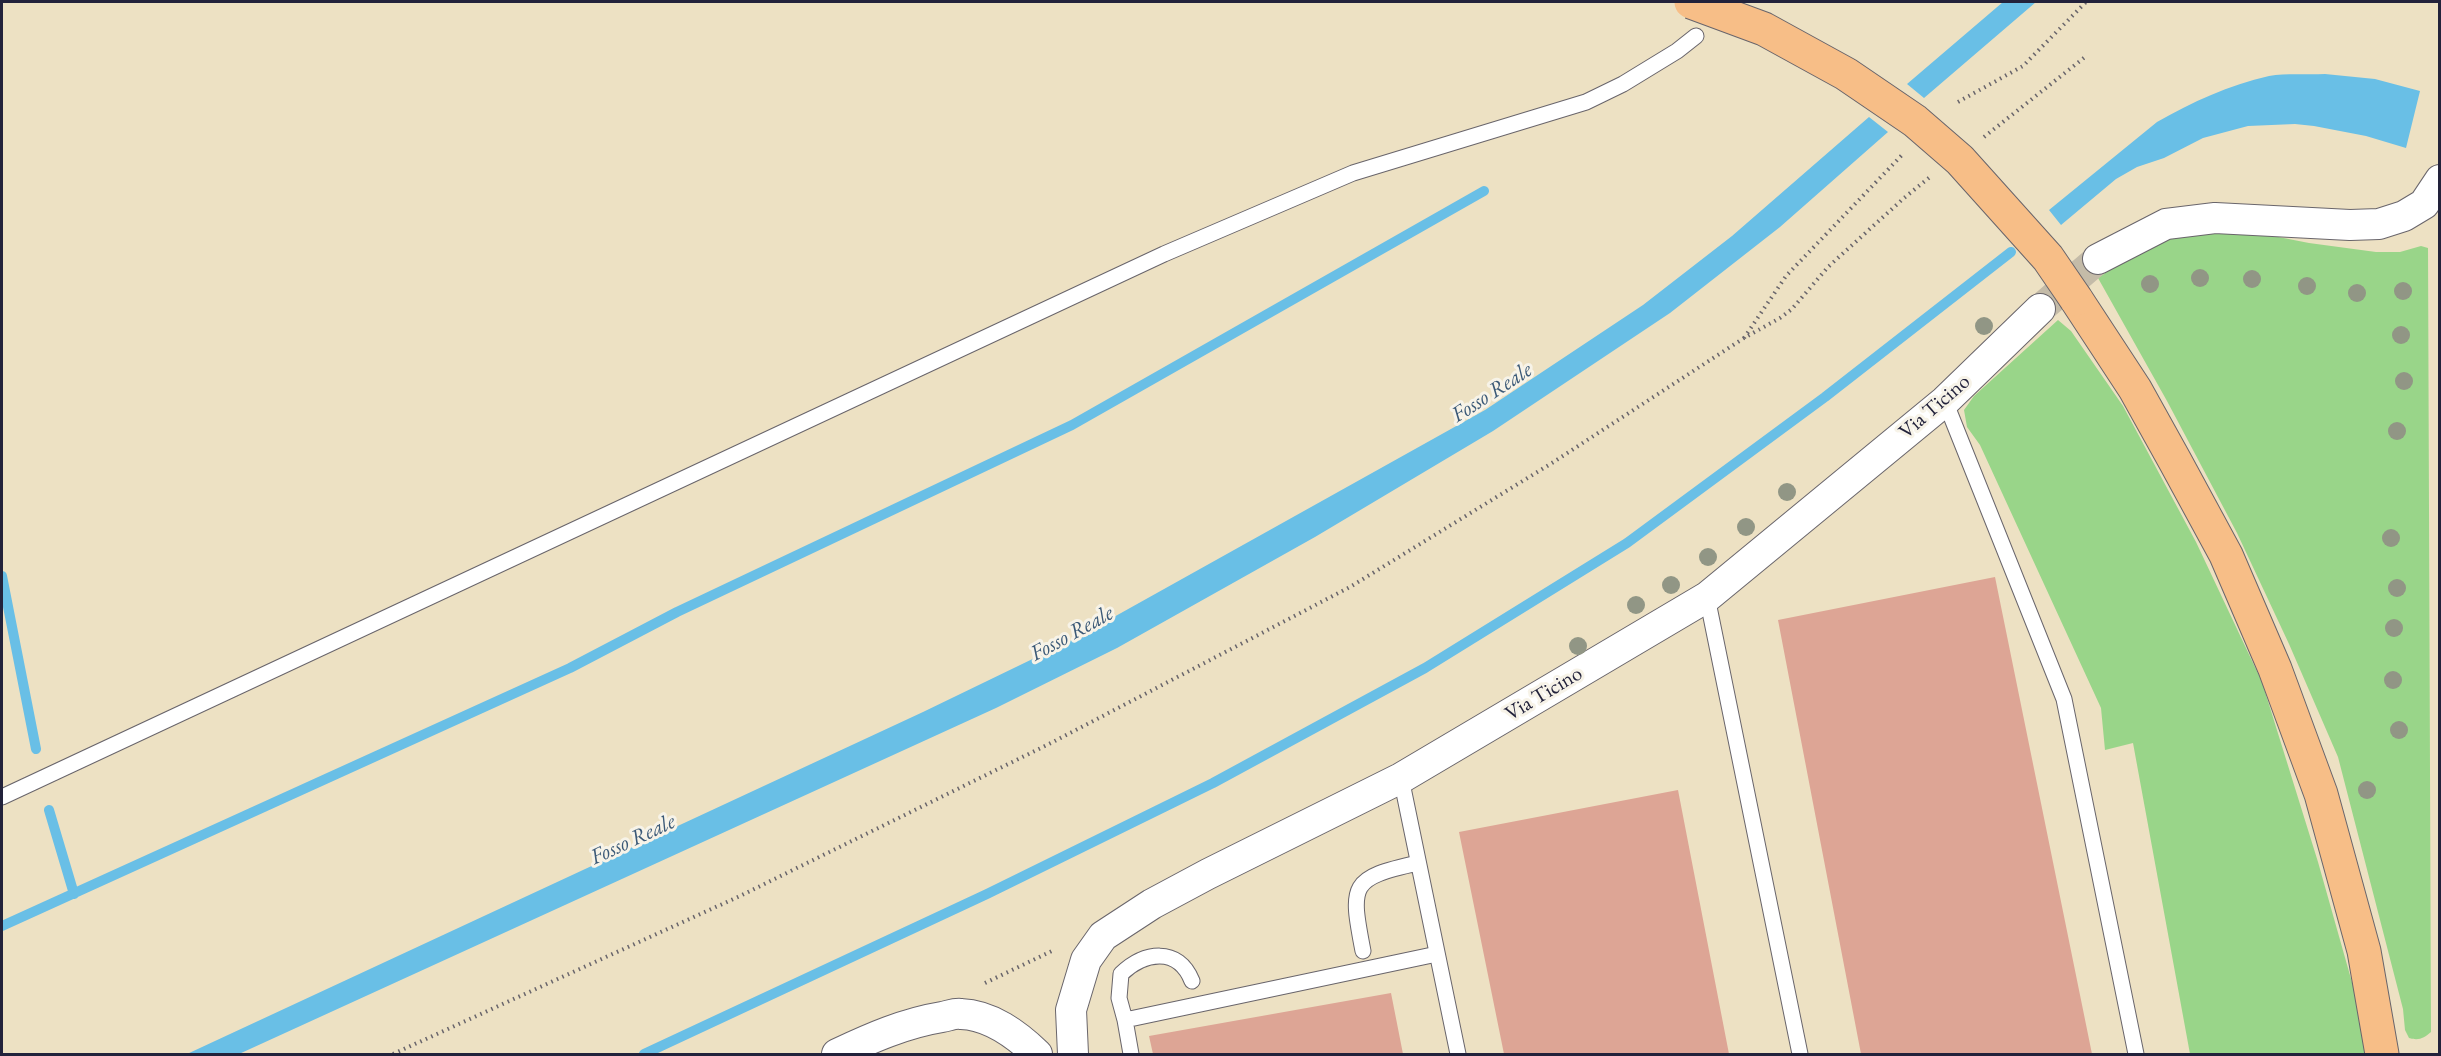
<!DOCTYPE html>
<style>
body{margin:0}
#map{position:relative;width:2441px;height:1056px;overflow:hidden;background:#ede1c3;font-family:"EB Garamond",serif}
canvas{display:block}
.frame{position:absolute;inset:0;border:3px solid #22223b;pointer-events:none}
</style>
<div id="map">
<canvas width="2441" height="1056"></canvas>
<div class="frame"></div>
</div>
<script>
const c = document.querySelector('canvas').getContext('2d');
c.lineJoin = 'round';
function fillPath(path, color) { c.fillStyle = color; c.fill(path, 'evenodd'); }
function trace(path, color, width, dash) { c.strokeStyle = color; c.lineWidth = width; c.lineCap = dash ? 'butt' : 'round'; c.setLineDash(dash || []); c.stroke(path); }
function write(font, color, halo, rows, align = 'center') {
  c.font = font + ' "EB Garamond",serif'; c.lineWidth = 6; c.setLineDash([]); c.textBaseline = 'middle'; c.strokeStyle = halo; c.fillStyle = color; for (const [text, x, y, turn = 0] of rows) {
    c.save(); c.translate(x, y); c.rotate((+turn || 0) * Math.PI / 180); c.textAlign = isNaN(turn) ? turn : align; if (halo) c.strokeText(text, 0, 0); c.fillText(text, 0, 0); c.restore();
  }
}
fillPath(new Path2D(`
 M2205,232H2253L2309,243L2376,252H2400L2421,246L2428,248L2431,1032C2424,1038 2419,1041 2409,1038L2405,1030L2403,1009L2338,757L2289,644L2237,533L2167,401L2098,278L2128,257L2178,234Z
 M2058,320L2071,331L2123,406L2196,542L2262,682L2318,862L2355,993L2366,1054H2190L2133,743L2105,750L2101,708L1980,445L1967,427L1964,410L1974,396Z`), '#99d589');
fillPath(new Path2D(`
 M2003,2H2036L1924,98L1907,84Z
 M2325,74L2375,79L2420,91L2406,148L2366,136L2314,126L2295,124L2248,126L2203,138L2164,158L2137,167L2116,179L2061,225L2049,210L2157,122C2192,102 2229,85 2269,76C2286,73 2307,75 2325,74Z
 M1869,117L1888,132L1780,227L1670,313L1493,431L1315,537L1117,648L996,708L239,1054H187L923,712L1078,637L1485,410L1643,305L1732,236Z`), '#69bfe6');
trace(new Path2D(`
 M2,576L36,749
 M49,810L74,894
 M2,926L570,668L677,612L1072,425L1484,191
 M644,1054L987,894L1213,783L1425,668L1627,543L1825,397L2011,252`), '#69bfe6', 10);
fillPath(new Path2D(`
 M1995,577L2092,1054H1861L1778,620Z
 M1678,790L1729,1054H1504L1459,832Z
 M1391,993L1403,1054H1153L1149,1036Z`), '#dda595');
trace(new Path2D(`
 M2040,309L2098,259`), '#c4bba8', 30, [30, 15]);
const lane = new Path2D(`
 M1945,401L2064,699L2136,1054
 M1707,597L1800,1054
 M1401,778L1458,1054
 M2,797L1164,254L1353,173L1586,102L1623,84L1677,51L1696,36
 M1363,951C1350,884 1350,878 1418,863
 M1192,981C1178,946 1144,952 1121,974L1119,998L1125,1020L1437,954
 M1125,1020L1131,1054`);
const street = new Path2D(`
 M2098,259L2166,224L2215,218L2350,225L2379,224L2404,216L2424,204L2440,180
 M837,1054C871,1038 905,1023 942,1017C948,1016 955,1013 961,1014C991,1015 1017,1035 1037,1054
 M1073,1054L1071,1010L1086,960L1103,936L1152,904L1208,874L1401,778L1707,597L1945,401L2040,309`);
const highway = new Path2D(`
 M2076,299L2135,389L2175,461L2226,555L2275,669L2321,794L2364,951L2382,1054`);
trace(lane, '#69656b', 17);
trace(street, '#69656b', 32);
trace(highway, '#69656b', 35);
trace(new Path2D(`
 M1958,102L2023,66L2086,2
 M1984,137L2085,57
 M1744,338L1786,276L1902,155
 M985,983L1054,950
 M393,1054L740,896L1051,743L1350,587L1552,463L1744,338L1780,318L1792,309L1828,267L1904,198L1930,177`), '#69656b', 4, [1.5, 4.5]);
trace(lane, '#fff', 15);
trace(street, '#fff', 30);
trace(highway, '#f7be87', 33);
const highwayBridge = new Path2D(`
 M1691,2L1764,29L1846,74L1915,121L1960,160L2048,258L2076,299`);
trace(highwayBridge, '#69656b', 35, []);
trace(highwayBridge, '#f7be87', 33);
c.fillStyle = '#919685';
for (const [x, y] of [
 [2200,278],
 [2252,279],
 [2150,284],
 [2307,286],
 [2403,291],
 [2357,293],
 [1984,326],
 [2401,335],
 [2404,381],
 [2397,431],
 [1787,492],
 [1746,527],
 [2391,538],
 [1708,557],
 [1671,585],
 [2397,588],
 [1636,605],
 [2394,628],
 [1578,646],
 [2393,680],
 [2399,730],
 [2367,790]
]) { c.beginPath(); c.arc(x, y, 9, 0, 2 * Math.PI); c.fill(); }
write('21px', '#22223b', '#f7f3e8', [
 ["Via Ticino",1935,407,-41],
 ["Via Ticino",1544,694,-31]
]);
write('italic 22px', '#3b5977', '#f7f3e8', [
 ["Fosso Reale",1492,393,-33],
 ["Fosso Reale",1072,634,-29],
 ["Fosso Reale",633,840,-25]
]);
</script>
